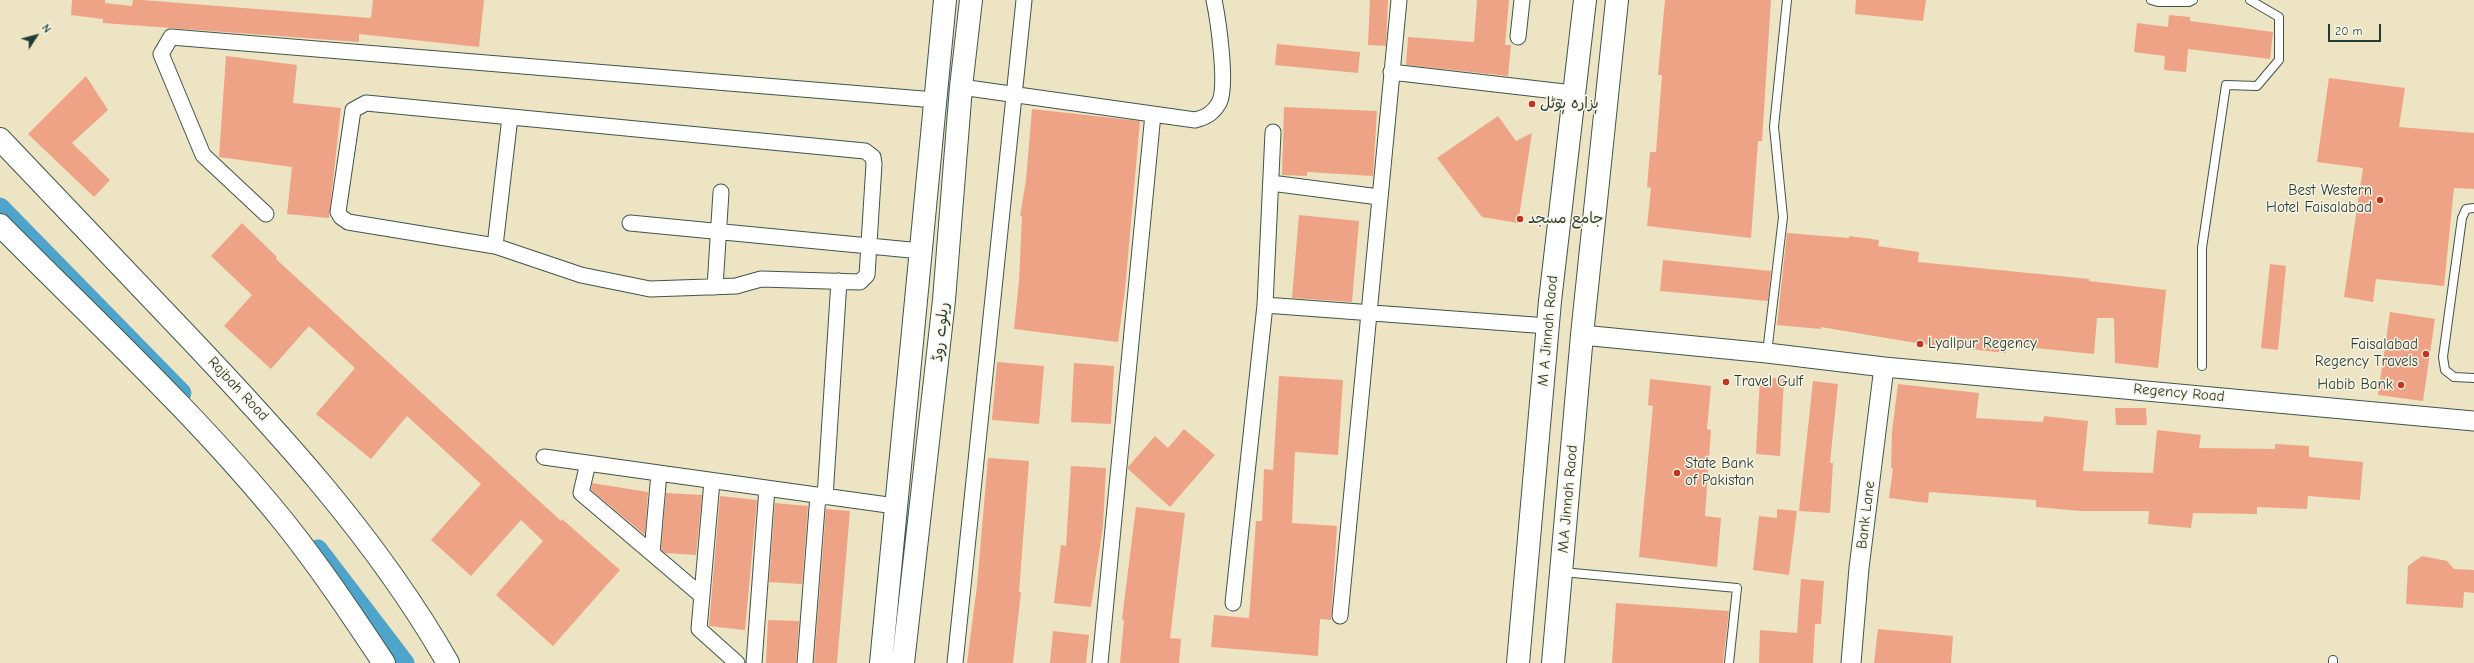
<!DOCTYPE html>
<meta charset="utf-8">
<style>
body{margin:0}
#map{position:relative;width:2474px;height:663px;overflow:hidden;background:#ece4c3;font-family:"Comic Neue",sans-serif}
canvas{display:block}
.north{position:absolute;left:16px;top:16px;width:40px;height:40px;-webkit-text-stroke:3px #fcf5e5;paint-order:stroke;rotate:54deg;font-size:11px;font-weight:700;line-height:16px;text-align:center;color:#1f3d34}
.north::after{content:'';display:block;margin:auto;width:14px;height:18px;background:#1f3d34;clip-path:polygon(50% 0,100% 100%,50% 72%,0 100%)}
.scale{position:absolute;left:2328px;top:24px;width:53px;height:18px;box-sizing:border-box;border:2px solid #1f3d34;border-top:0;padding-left:5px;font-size:12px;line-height:14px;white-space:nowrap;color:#1f3d34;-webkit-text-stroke:3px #fcf5e5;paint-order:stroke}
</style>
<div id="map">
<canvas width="2474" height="663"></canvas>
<div class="north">N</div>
<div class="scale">20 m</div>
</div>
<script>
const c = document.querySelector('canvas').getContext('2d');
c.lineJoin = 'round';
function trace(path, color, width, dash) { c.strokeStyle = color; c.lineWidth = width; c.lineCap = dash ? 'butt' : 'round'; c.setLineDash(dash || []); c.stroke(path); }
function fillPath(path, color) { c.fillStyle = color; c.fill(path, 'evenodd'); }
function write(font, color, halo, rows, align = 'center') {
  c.font = font + ' "Comic Neue","Playpen Sans Arabic",sans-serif'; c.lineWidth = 3; c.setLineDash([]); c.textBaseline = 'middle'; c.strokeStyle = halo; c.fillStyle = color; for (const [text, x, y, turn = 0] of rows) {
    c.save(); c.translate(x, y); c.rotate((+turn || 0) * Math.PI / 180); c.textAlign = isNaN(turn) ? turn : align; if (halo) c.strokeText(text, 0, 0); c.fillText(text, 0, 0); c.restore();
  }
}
trace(new Path2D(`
 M0,207L182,393
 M318,549L405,663`), '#4ea4ca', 19);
fillPath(new Path2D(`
 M72,0H105V3L132,6L133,0H142L371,18L373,0H484L479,47L359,34V42L103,23V19L71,15Z
 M1370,0H1388L1386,46L1368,45Z
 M1477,0H1509L1505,45H1511L1508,76L1406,65L1408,37L1474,42Z
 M1665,0H1771L1762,141H1758L1751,238L1647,226L1651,188L1647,187L1650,152H1656L1662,75H1658Z
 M1856,0H1926L1923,21L1855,14Z
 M2169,15L2190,17V21L2273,32L2270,59L2188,49L2186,72L2164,70L2165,56L2134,52L2137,23L2168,27Z
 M1277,44L1360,52L1358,73L1275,65Z
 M226,56L297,65L293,103L341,108L329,218L287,214L292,167L219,157Z
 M86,76L108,110L72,143L110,180L94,197L28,134Z
 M2329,78L2405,88L2399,127L2474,133V189L2454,188L2444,286L2376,279L2373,302L2344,297L2363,168L2317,162Z
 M1284,107L1377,111L1373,176L1307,172V176L1282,175Z
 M1032,109L1140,121L1125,290L1118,342L1014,329L1019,281L1022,216H1020L1026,180Z
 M1498,116L1516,141L1532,133L1518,223L1482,217L1437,158Z
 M1299,215L1359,221L1352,302L1292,298Z
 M242,223L277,257L276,259L561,521L562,519L620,570L553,646L496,595L543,541L521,520L471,576L431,540L481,484L407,416L371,459L316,414L355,368L309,326L271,369L224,326L252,295L211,256Z
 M1787,233L1849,238V236L1879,240L1878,246L1919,252L1918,262L2089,279V281L2166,290L2158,368L2115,363L2114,318H2097L2094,354L2006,345V353L1922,344L1821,327V329L1777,325Z
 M1663,260L1771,271L1768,301L1660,291Z
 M2270,264L2286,266L2278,350L2261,348Z
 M2390,312L2435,319L2423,401L2378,395Z
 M997,362L1044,366L1039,424L992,420Z
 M1074,363L1114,366L1111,424L1071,422Z
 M1279,376L1343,380L1338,455L1295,452L1292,523L1337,526L1331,620L1320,619L1318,656L1211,647L1214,615L1249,618L1256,521H1262L1264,469L1273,470Z
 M1760,377L1784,379L1780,456L1756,454Z
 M1650,379L1711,386L1707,429L1711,430L1705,516L1721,518L1717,567L1639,557L1653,406L1648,405Z
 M1813,381L1838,384L1830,463H1833L1830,513L1799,511Z
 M1898,384L1979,393L1976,418L2043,422L2044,416L2088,421L2083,471L2153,473L2157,430L2201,435L2199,448L2275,449V444L2309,446V457L2363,462L2360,500L2308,496L2307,509L2257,507V514L2193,513L2191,528L2148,524L2149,511H2080L2036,507V500L1929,492L1928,503L1889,498L1893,468H1891L1892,432Z
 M2115,408H2146L2147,425H2116Z
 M1184,429L1215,455L1170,507L1128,469V467L1155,436L1168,448Z
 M988,458L1029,461L1019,592H1021L1013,663H967L977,586Z
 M1071,466L1106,468L1103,526L1091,607L1054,603L1061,545L1066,546Z
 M592,483L648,492L645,535L591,490Z
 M666,493L702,495L696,555L665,553L661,550Z
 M720,496L757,500L745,630L709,626Z
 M775,503L808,506L802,584L769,582Z
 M1136,507L1185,513L1170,638L1181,639L1179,663H1120L1124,620L1122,619Z
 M826,509L850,511L837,663H814Z
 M1777,509L1797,511L1789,575L1753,570L1759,516L1777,518Z
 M2422,556L2447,561L2454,569L2474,570V593L2464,592L2463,608L2406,604L2408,566Z
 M1801,579L1824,581L1821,624H1815L1813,663H1759L1760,630L1797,633Z
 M1616,603L1729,611L1723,663H1612Z
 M768,620L799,621L796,663H766Z
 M1878,629L1953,636L1951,663H1874Z
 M1053,631L1089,635L1086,663H1050Z`), '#efa386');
const service = new Path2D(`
 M2151,0L2158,2H2189L2193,0
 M2474,208L2466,209L2462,218L2443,357L2445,370L2454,377L2474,378
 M1767,353L1783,217L1774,127L1787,0
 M2202,366V248L2226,85L2257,86L2279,60V17L2250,0
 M1562,572L1737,588L1729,663
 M2333,663V660`);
const minor = new Path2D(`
 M1518,37L1522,0
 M1391,72L1573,93
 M961,87L1195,120C1207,117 1213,113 1219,103C1228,87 1218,19 1214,0
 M366,103L865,151L873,157L874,164L867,275L860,282L761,279L736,286L650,289L581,275L495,246L348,222L341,217L338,212L353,110Z
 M1271,183L1379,197
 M266,214L203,155L161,54L171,37L935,100
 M630,223L921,251
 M495,246L510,117
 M715,287L721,192
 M1265,305L1548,326
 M544,457L895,506
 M588,463L581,493L702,596
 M712,481L699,629L737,663
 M825,497L839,281
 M652,553L659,473
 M1233,603L1265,305L1273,132
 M1340,616L1399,0
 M754,663L767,488
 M805,663L818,495
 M955,663L1024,0
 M1100,663L1153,114`);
const tertiary = new Path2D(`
 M1582,335L1767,353L1884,367L2474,421
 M1851,663L1859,568L1884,367`);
const secondary = new Path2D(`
 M881,663L945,0
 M903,663L944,300L961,87L971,0`);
const primary = new Path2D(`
 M0,139C59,201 118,263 177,325C277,430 376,537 448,663
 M0,225C96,322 198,416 284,522C320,567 352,615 384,663
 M1518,663L1550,301L1585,0
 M1553,663L1582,335L1617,0`);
trace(service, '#3e5649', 10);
trace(minor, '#3e5649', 17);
trace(tertiary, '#3e5649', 21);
trace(secondary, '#3e5649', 24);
trace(primary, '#3e5649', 24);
trace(service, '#fff', 8);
trace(minor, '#fff', 15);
trace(tertiary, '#fff', 19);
trace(secondary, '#fff', 22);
trace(primary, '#fff', 22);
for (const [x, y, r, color] of [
 [1532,104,4,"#c8321e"],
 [2380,200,4,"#c8321e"],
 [1520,219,4,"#c8321e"],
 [1920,344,4,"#c8321e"],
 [2426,354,4,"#c8321e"],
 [1726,382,4,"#c8321e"],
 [2401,385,4,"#c8321e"],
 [1677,473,4,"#c8321e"]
]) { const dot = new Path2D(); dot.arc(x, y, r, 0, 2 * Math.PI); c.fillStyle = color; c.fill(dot); trace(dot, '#fcf5e5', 1.5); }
write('15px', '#1f3d34', '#fcf5e5', [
 ["ہزارہ ہوٹل",1540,104],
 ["Best Western",2372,191,"right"],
 ["Hotel Faisalabad",2372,208,"right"],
 ["جامع مسجد",1528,219],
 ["Lyallpur Regency",1928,344],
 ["Faisalabad",2418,345,"right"],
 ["Regency Travels",2418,362,"right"],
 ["Travel Gulf",1734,382],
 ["Habib Bank",2393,385,"right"],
 ["State Bank",1685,464],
 ["of Pakistan",1685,481]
], 'left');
write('15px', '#1f3d34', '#fcf5e5', [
 ["M A Jinnah Raod",1548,331,-85],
 ["ریلوے روڈ",941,332,-84],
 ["Rajbah Road",238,389,47],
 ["Regency Road",2179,393,5],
 ["M.A Jinnah Raod",1568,499,-85],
 ["Bank Lane",1866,515,-83]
]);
</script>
